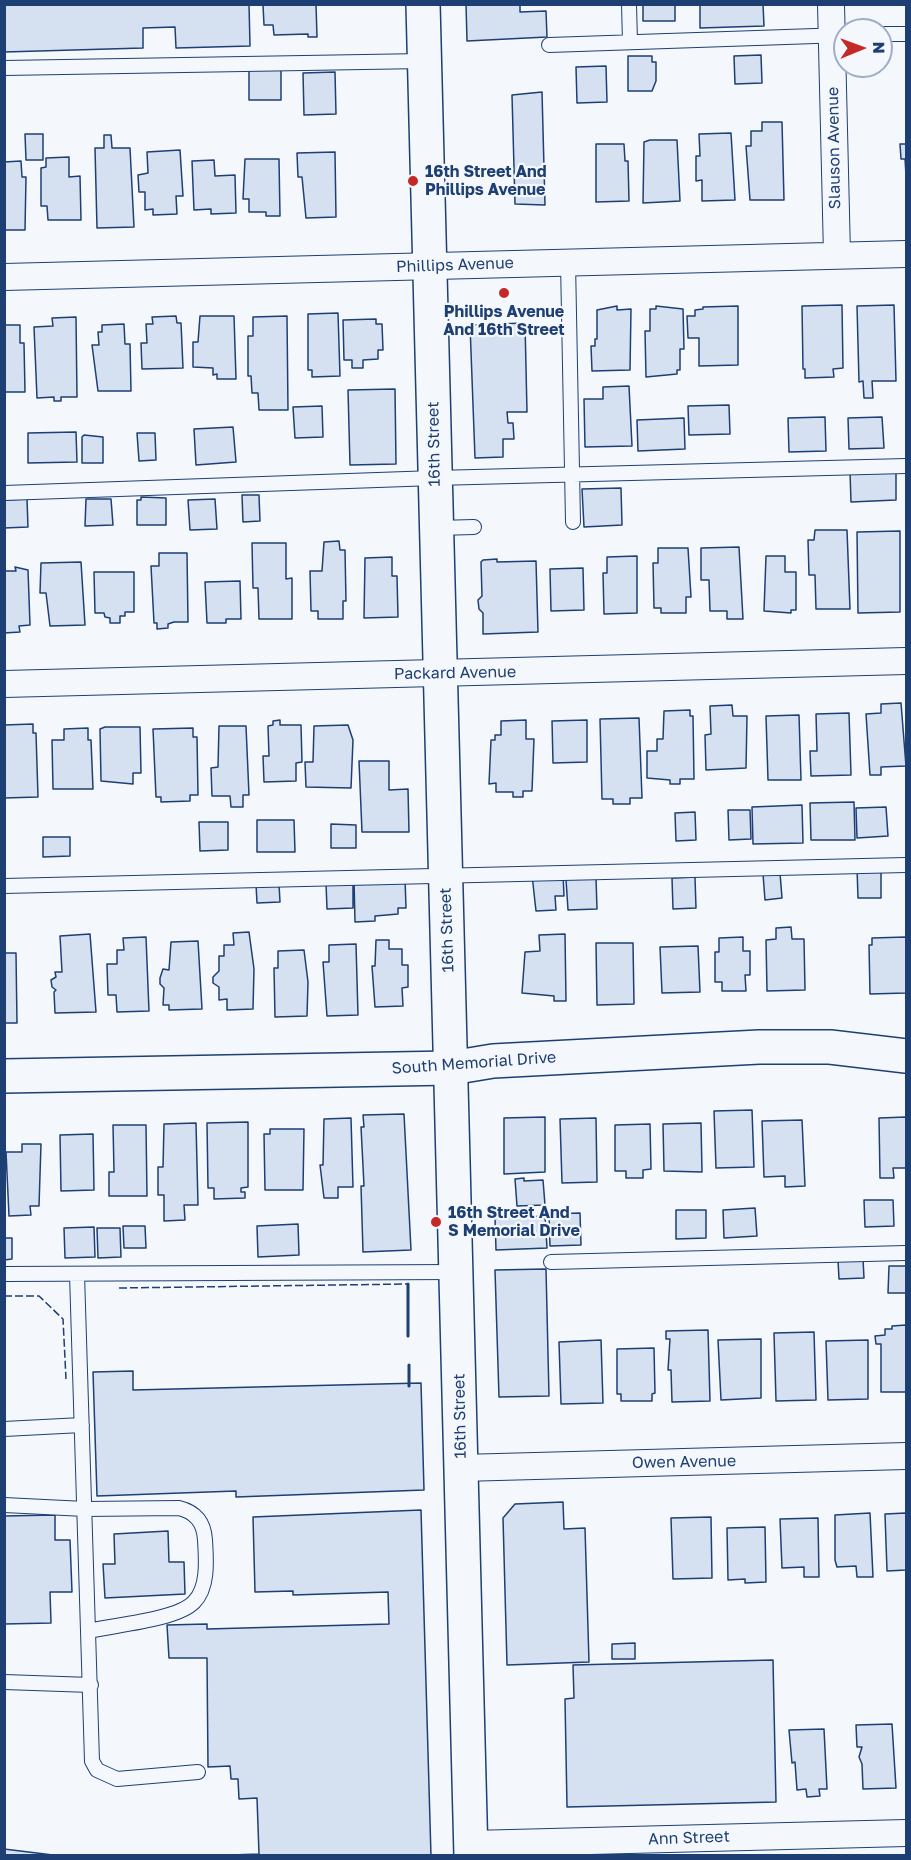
<!DOCTYPE html>
<style>
body{margin:0}
#map{position:relative;width:911px;height:1860px;overflow:hidden;background:#f4f7fb;font-family:"Golos Text",sans-serif}
canvas{display:block}
.frame{position:absolute;inset:0;border:6px solid #1d3f73;pointer-events:none}
.north{position:absolute;left:833px;top:18px;width:60px;height:60px;box-sizing:border-box;background:#f4f7fb;border:2px solid #9eadc5;border-radius:50%;rotate:89deg;font-size:16px;font-weight:700;line-height:24px;text-align:center;color:#1d3f73}
.north::after{content:'';display:block;margin:auto;width:21px;height:27px;background:#c62828;clip-path:polygon(50% 0,100% 100%,50% 72%,0 100%)}
</style>
<div id="map">
<canvas width="911" height="1860"></canvas>
<div class="frame"></div>
<div class="north">N</div>
</div>
<script>
const c = document.querySelector('canvas').getContext('2d');
c.lineJoin = 'round';
function fillPath(path, color) { c.fillStyle = color; c.fill(path, 'evenodd'); }
function trace(path, color, width, dash) { c.strokeStyle = color; c.lineWidth = width; c.lineCap = dash ? 'butt' : 'round'; c.setLineDash(dash || []); c.stroke(path); }
function write(font, color, halo, rows, align = 'center') {
  c.font = font + ' "Golos Text",sans-serif'; c.lineWidth = 4.5; c.setLineDash([]); c.textBaseline = 'middle'; c.strokeStyle = halo; c.fillStyle = color; for (const [text, x, y, turn = 0] of rows) {
    c.save(); c.translate(x, y); c.rotate((+turn || 0) * Math.PI / 180); c.textAlign = isNaN(turn) ? turn : align; if (halo) c.strokeText(text, 0, 0); c.fillText(text, 0, 0); c.restore();
  }
}
const building = new Path2D(`
 M4,4H249L250,46L176,48L175,27L143,28V48L4,52Z
 M316,4L317,37H308V34L274,35L273,25H264L263,5Z
 M466,4H520V12L546,11L547,37L467,41Z
 M643,4H675V21H643Z
 M700,4H763L764,26L700,28Z
 M761,55L762,83L735,84L734,56Z
 M628,56H652V62H656V81L652,91H628Z
 M606,66L607,102L577,103L576,67Z
 M249,69H281V100H249Z
 M335,72L336,114L304,115L303,73Z
 M542,92L545,205L515,204L512,95Z
 M762,122H782L784,200H750L746,146H751V131H762Z
 M731,133L735,200L702,201V180L696,181V156H700L699,134Z
 M25,134H43V160H26Z
 M104,135H111L112,148H130L134,227L97,228L95,148H104Z
 M650,140H677L680,201L643,203L644,142Z
 M596,144H624L625,161H628L629,201L596,202Z
 M900,144H906V175L905,159H901Z
 M180,150L183,196H176L177,214L153,215V209L145,210V192H139L138,175L148,173L147,152Z
 M335,152L336,217L306,218L302,177H298L297,153Z
 M69,157V177L80,176L81,220H48L47,206H41V168L46,167V158Z
 M245,159H279L280,216H266V212H249V199H243Z
 M214,160L215,176L235,175L236,213L211,214V209L194,210L192,161Z
 M21,161L22,177H26L25,230H4V162Z
 M842,305L843,368L833,369L834,377L805,378V369H803L802,306Z
 M894,305L896,381H872L873,398H864L863,381L859,382L857,306Z
 M617,306V310L631,309L630,370L592,371L591,346H595V339H597V310Z
 M656,306L683,309L684,349H680V370H677V374L646,377L645,331H650V309H656Z
 M738,306V365L699,366V338H688L687,316H695V310L703,309V307Z
 M338,313L340,376L312,377V370H308V314Z
 M176,316L177,323H181L183,368L142,369L141,343H147L146,324H153L152,317Z
 M200,316H234L236,379H217V374L213,375V368L193,367V342H198Z
 M287,316L288,410H259L258,393H252L251,376H248V336H253V317Z
 M76,317L77,397H61V401H54V397L37,398L34,327L53,326L52,318Z
 M376,319V324H382L383,350H378V359L363,360V368H352V360H344L343,320Z
 M525,323L527,412H507L508,423H513L514,439H503V457L475,458L470,325Z
 M124,324L125,344H130L131,391H98L92,345H99L98,332H102V325Z
 M4,325H20V343H24L25,392H4Z
 M629,386L632,446L585,447L584,399H603V387Z
 M395,389L396,464L350,465L348,390Z
 M729,405L730,434L689,435L688,406Z
 M322,406L323,437L295,438L293,407Z
 M825,417L826,451L789,452L788,418Z
 M882,417L884,448L849,449L848,418Z
 M684,418L685,449L638,451L637,420Z
 M233,427L236,462L196,465L194,429Z
 M76,432L77,462L28,463V433Z
 M137,433H155L156,460L139,461Z
 M84,435L103,437V463H82V437Z
 M896,470V500L851,502L850,472Z
 M621,488L622,525L584,527L582,489Z
 M242,495H259L260,521L243,522Z
 M141,497L166,498V525H137V500H141Z
 M27,499L28,527L4,528V500Z
 M86,499H111L113,525L85,526Z
 M215,499L217,529L190,530L188,500Z
 M815,530H847L850,609H816L815,575H809L808,540H814Z
 M900,531V612L858,613L857,532Z
 M339,541L340,550H345L346,601H343V619H318V611H311L310,571H322L324,542Z
 M252,543H286V579L292,578V619H259L258,588H253Z
 M739,547L743,619H727V611H710L709,580H701V548Z
 M658,548H688L691,597H686V613H661V608H654L653,563H658Z
 M159,553H187L188,622H174L168,624V628L157,629V623H154L151,566H159Z
 M637,556V613L604,614L603,573H607V557Z
 M766,556H785V572H796V610H791V613L764,611Z
 M392,557V576H397L398,617L364,618L365,558Z
 M497,559V562L536,561L538,632L483,634V613L479,609L478,600L482,596L481,562L483,560Z
 M81,562L85,625L50,626L46,593H40L41,563Z
 M15,567L28,570L30,625L19,626L20,632L4,633V571H16Z
 M583,568L584,610L551,611L550,569Z
 M94,572H134V612H125V616H120V623H110V618L105,617L104,613H95Z
 M240,581L241,619H226V623H207L205,582Z
 M901,703L906,766L881,767V775H870L866,714L881,713V704Z
 M732,705L733,716H747L746,768L706,770L705,735L711,734L710,706Z
 M690,710V716H693L694,779H680V784H670V780L647,778V751H657V739H663L664,711Z
 M849,713L851,775L811,776L810,751H817L816,714Z
 M799,715L801,780H768L766,716Z
 M639,718L642,798H630V804H613V799H602L600,719Z
 M280,720V725H301L302,762L296,763V781L264,782L263,756H269L268,726L273,725V721Z
 M526,720V739H534L532,791H523V797H513V792H496V783L489,784L491,740H495V735H501V721Z
 M587,720V762L553,763L552,721Z
 M33,724V733H36L38,797L4,798V725Z
 M348,725L353,740L351,788L306,787L305,762H313L314,726Z
 M219,726H246L249,795H243V807H231L230,796H212L211,768L218,767Z
 M105,727H140L141,773H133V784L101,781L100,729Z
 M88,728V740H91L93,789H53L52,740H64V729Z
 M193,728V737H197L198,795H190V801L161,802V797H156L153,729Z
 M359,761H389V790L408,789L409,832H362Z
 M854,802L855,840H811L810,803Z
 M802,805L803,843L753,844L752,807Z
 M886,807L888,836L857,838L856,808Z
 M728,810H750L751,839L729,840Z
 M695,812L696,840L676,841L675,813Z
 M257,820H294L295,852H257Z
 M199,822H228V850L200,851Z
 M331,824L356,825V848H331Z
 M43,837H70V856L43,857Z
 M857,868H881V898H858Z
 M780,873L782,898L765,900L763,874Z
 M563,874L564,896H555L556,910L536,911L532,875Z
 M695,877L696,908L673,909L672,878Z
 M405,878L406,908H398V914L375,916V921L355,922L354,880Z
 M596,878L597,909L568,910L566,879Z
 M353,882V908L327,909L326,883Z
 M256,884H279L280,902L257,903Z
 M791,927L792,939H804L805,990L767,991L766,940L776,939V928Z
 M249,932L254,969L253,1009L227,1010V999L219,1000V987L213,983V977L219,971V956H224V945H234L233,933Z
 M90,934L96,1012L55,1013L54,992L56,990L52,987L51,980L56,977L55,972H62L60,936Z
 M565,934L566,1001H554V996L522,993L525,952L540,951L539,935Z
 M146,937L149,1011L117,1012L116,995H108L107,964H117V950H124L123,938Z
 M743,937V951H750V975H745L746,991H722V982H715V952H719V938Z
 M906,937V993L870,994L869,945H872V938Z
 M376,940H389V949H402V965H408V987L402,988L403,1006L375,1007L372,966H375Z
 M198,941L202,1009L169,1010V1005H163L164,988L160,984V978L163,969L169,970L171,942Z
 M596,943H633L634,1004L597,1005Z
 M356,944L358,1015L327,1016L323,962H329V945Z
 M698,946L700,992L662,993L660,947Z
 M304,950L308,982L307,1016L275,1017L274,968H278V951Z
 M4,953H16L17,1023H4Z
 M752,1110L754,1167L716,1168L714,1111Z
 M404,1114L411,1250L363,1252L361,1186H364L361,1127H364L363,1115Z
 M545,1117V1172L504,1174V1118Z
 M906,1117V1168H893L894,1178H880L879,1118Z
 M351,1118L353,1187H338V1198H324L320,1165H323L324,1119Z
 M596,1118L597,1182L562,1183L560,1119Z
 M802,1120L805,1186L785,1187V1176L764,1177L762,1121Z
 M248,1122V1187L241,1188V1192H245V1198L214,1199V1188H208L207,1123Z
 M196,1123L198,1205H184L185,1220L164,1221V1195H158V1167H163L164,1124Z
 M701,1123L702,1172L664,1171L663,1124Z
 M650,1124L651,1169L643,1170V1178H626V1171H615V1125Z
 M113,1125H146L147,1196H109V1172H114Z
 M270,1129H304L303,1190H265L264,1134H270Z
 M93,1134L94,1190L61,1191L60,1135Z
 M22,1144H41L39,1206H30L31,1215L9,1216L6,1152H22Z
 M524,1178V1181L543,1180L545,1205L517,1206L515,1179Z
 M864,1200H893L894,1226L865,1227Z
 M755,1208L757,1236L724,1238L723,1210Z
 M676,1210H706V1238L676,1239Z
 M580,1213L581,1245L550,1246L549,1214Z
 M545,1216L547,1248L496,1250L495,1218Z
 M298,1224L299,1255L258,1257L257,1226Z
 M123,1226H145L146,1248H124Z
 M94,1227L95,1257L65,1258L64,1228Z
 M97,1228H120L121,1257L98,1258Z
 M4,1238H12V1259L4,1260Z
 M863,1259L864,1278L839,1279L838,1260Z
 M889,1266H906V1293H888Z
 M546,1269L549,1396L499,1397L495,1270Z
 M906,1325V1392H881V1344H876L875,1336L885,1335V1329H892V1326Z
 M708,1330L710,1401L672,1402L671,1370H668L670,1339H666V1331Z
 M814,1332L816,1400L776,1401L774,1333Z
 M761,1339V1398L721,1400L718,1340Z
 M601,1340L603,1403L561,1404L559,1342Z
 M868,1340V1399L828,1400L826,1341Z
 M654,1348L655,1393L652,1394V1401H621V1394H617V1349Z
 M133,1371V1390L421,1383L424,1490L236,1497V1491L97,1496L93,1372Z
 M563,1502L564,1529L585,1528L589,1662L507,1665L503,1518L515,1504Z
 M421,1510L431,1856H203L259,1854L257,1798L239,1799L238,1779H231L230,1766L208,1767L207,1658H169L167,1625L207,1624V1629L389,1624L388,1592L293,1595V1591L255,1592L253,1517Z
 M870,1513L873,1577H857L856,1566L837,1567L835,1560V1515Z
 M906,1513V1570L887,1571L885,1514Z
 M55,1515V1540H70L72,1592H50L51,1623L4,1624V1516Z
 M711,1517L712,1578L673,1579L671,1518Z
 M818,1518L819,1577H804V1567L782,1568L780,1519Z
 M765,1527L766,1582L745,1583V1579L728,1580L727,1528Z
 M168,1531L169,1562H184L185,1594L105,1598L103,1564H115L114,1534Z
 M635,1643V1659H612V1644Z
 M773,1660L776,1802L567,1807L565,1699L574,1698L573,1665Z
 M892,1724L896,1788L863,1789L862,1764L859,1757L862,1747H857L856,1725Z
 M824,1729L827,1789H819L820,1796L807,1797L806,1789L797,1790L795,1762L792,1763L789,1730Z
 M4,1849L61,1856H4Z`);
fillPath(building, '#d5e0f0');
trace(building, '#1d3f73', 1.5);
const service = new Path2D(`
 M629,4L630,42
 M881,34H906
 M549,45L845,35
 M4,68L424,61
 M568,262L573,522
 M4,493L435,478L906,466
 M437,528L474,527
 M4,886L906,865
 M551,1262L906,1253
 M4,1274L455,1272
 M77,1274L92,1761L97,1770L117,1779L198,1772
 M4,1429L82,1425
 M4,1505L85,1509L179,1508C195,1512 204,1522 205,1540C206,1558 209,1587 194,1602C177,1620 114,1625 89,1631
 M4,1682L91,1685`);
const minor = new Path2D(`
 M831,4L837,255
 M4,277L906,254
 M4,684L906,661
 M461,1468L906,1456
 M471,1844L906,1833`);
const tertiary = new Path2D(`
 M423,4L471,1856`);
const secondary = new Path2D(`
 M4,1076L451,1068L493,1061L759,1047H830L906,1056`);
trace(service, '#1d3f73', 16);
trace(minor, '#1d3f73', 28);
trace(tertiary, '#1d3f73', 36);
trace(secondary, '#1d3f73', 36);
trace(service, '#f4f7fb', 14);
trace(minor, '#f4f7fb', 26);
trace(tertiary, '#f4f7fb', 33);
trace(secondary, '#f4f7fb', 33);
trace(new Path2D(`
 M119,1288L408,1284
 M4,1296H39L63,1319L66,1379`), '#1d3f73', 1.5, [8, 3]);
trace(new Path2D(`
 M408,1284V1336
 M409,1365V1386`), '#1d3f73', 3);
for (const [x, y, r, color] of [
 [413,181,6,"#c62828"],
 [504,293,6,"#c62828"],
 [436,1222,6,"#c62828"]
]) { const dot = new Path2D(); dot.arc(x, y, r, 0, 2 * Math.PI); c.fillStyle = color; c.fill(dot); trace(dot, '#f4f7fb', 2); }
write('16px', '#1d3f73', '#f4f7fb', [
 ["Slauson Avenue",834,148,-91],
 ["Phillips Avenue",455,265,-2],
 ["16th Street",434,444,-91],
 ["Packard Avenue",455,673,-1],
 ["16th Street",447,930,-92],
 ["South Memorial Drive",474,1063,-4],
 ["16th Street",460,1416,-91],
 ["Owen Avenue",684,1462,-1],
 ["Ann Street",689,1838,-2]
]);
write('bold 16px', '#1d3f73', '#f4f7fb', [
 ["16th Street And",425,172],
 ["Phillips Avenue",425,190],
 ["Phillips Avenue",504,312,"center"],
 ["And 16th Street",504,330,"center"],
 ["16th Street And",448,1213],
 ["S Memorial Drive",448,1231]
], 'left');
</script>
